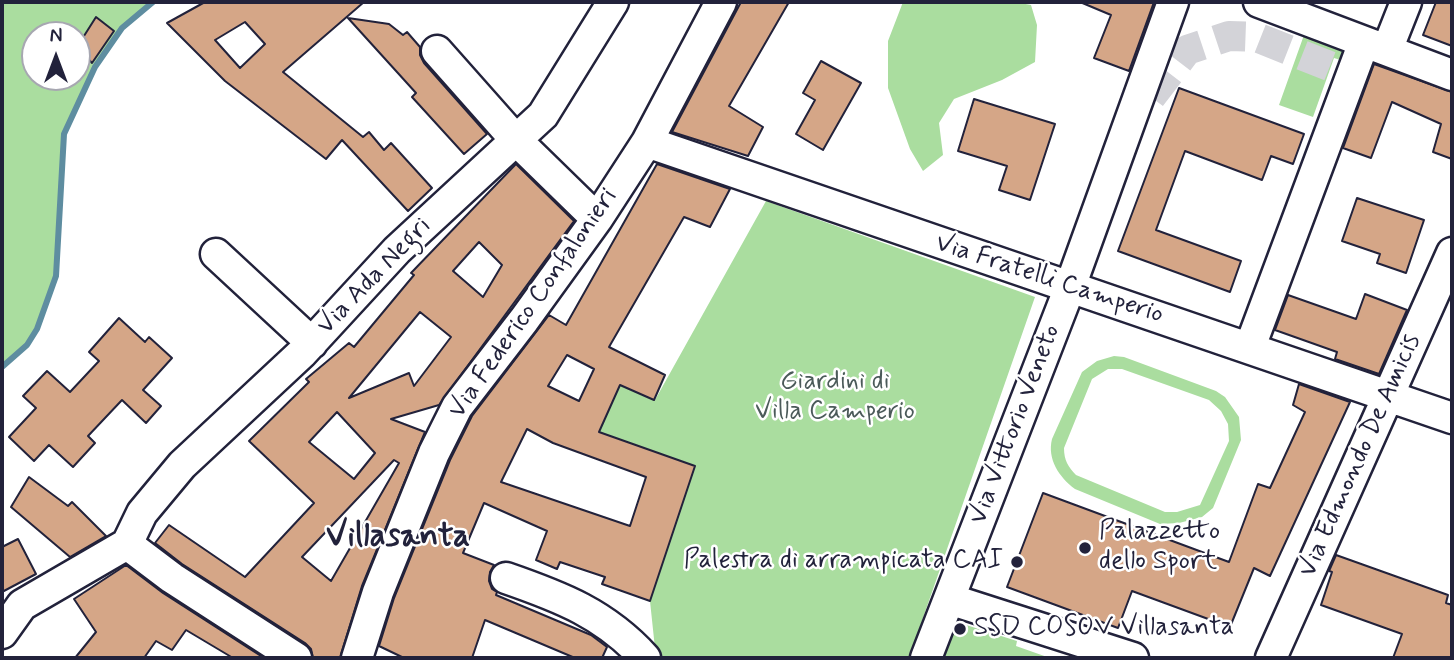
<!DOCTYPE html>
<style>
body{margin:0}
#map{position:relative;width:1454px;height:660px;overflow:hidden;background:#fff;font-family:Mynerve,sans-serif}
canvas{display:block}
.frame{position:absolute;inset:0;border:4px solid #22223b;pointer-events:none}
.north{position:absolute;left:21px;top:21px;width:70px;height:70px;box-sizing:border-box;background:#fff;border:2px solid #a7a7b1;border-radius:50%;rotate:0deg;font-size:19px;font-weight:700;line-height:28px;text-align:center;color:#22223b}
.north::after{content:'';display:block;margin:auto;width:24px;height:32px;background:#22223b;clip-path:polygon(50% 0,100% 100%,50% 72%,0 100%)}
</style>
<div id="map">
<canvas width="1454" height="660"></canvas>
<div class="frame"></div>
<div class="north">N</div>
</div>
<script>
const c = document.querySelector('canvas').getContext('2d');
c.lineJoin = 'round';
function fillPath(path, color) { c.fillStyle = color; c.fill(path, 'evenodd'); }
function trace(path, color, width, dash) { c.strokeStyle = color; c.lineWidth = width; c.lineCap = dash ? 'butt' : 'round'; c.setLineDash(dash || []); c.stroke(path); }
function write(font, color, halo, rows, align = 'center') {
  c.font = font + ' Mynerve,sans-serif'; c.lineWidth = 5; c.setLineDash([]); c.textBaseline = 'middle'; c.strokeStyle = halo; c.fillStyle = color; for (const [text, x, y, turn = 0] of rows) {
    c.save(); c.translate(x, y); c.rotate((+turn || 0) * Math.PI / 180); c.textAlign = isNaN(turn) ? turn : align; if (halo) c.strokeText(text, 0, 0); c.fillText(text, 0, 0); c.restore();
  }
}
fillPath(new Path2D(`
 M2,2H153L122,28L95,67L64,134L56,276L37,329L27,345L2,367ZM35,35H77V77H35Z
 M903,2H1015L1031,5L1037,25L1035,62L1002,80L954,99L939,123L943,155L923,171L910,149L888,88V41Z
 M1304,35L1350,51L1347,62L1334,58L1313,117L1279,105Z
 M766,201L1035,297L909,658H656L650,601L695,466L599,432L620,385L655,400Z
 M1114,356L1124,357L1216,391L1225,397L1239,417L1241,440L1213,508L1202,517L1179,523L1160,524L1075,489C1059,477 1047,459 1052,439L1082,372L1097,361ZM1108,369H1122L1209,400L1221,411L1228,424L1229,441L1200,505L1177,512H1165L1076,475C1068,467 1064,460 1064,448L1092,379Z
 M944,618L1017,641L1016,646L1050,658H931Z`), '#aadd9f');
trace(new Path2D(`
 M2,367L27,345L37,329L56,276L64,134L95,67L122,28L153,2`), '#5e8da0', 6);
const building = new Path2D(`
 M205,2H364L283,72L363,137L369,132L384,150L391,143L432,188L408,211L342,140L326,159L225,81L167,23ZM245,22L265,44L240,68L215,40Z
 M741,2H789L729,106L763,127L748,156L672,132Z
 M1080,2H1154L1129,71L1094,58L1111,15Z
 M1436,2H1452V46L1423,35Z
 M96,17L114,31L92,63L77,47Z
 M348,18L389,24L403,35L407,32L420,47V55L424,63L487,134L464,154L412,97L416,93Z
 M821,61L861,83L823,150L796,134L815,100L803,93Z
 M1374,64L1452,92V159L1433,152L1441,124L1392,102L1371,158L1343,148Z
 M1179,88L1304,134L1293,164L1271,156L1262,180L1185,151L1156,230L1241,261L1230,292L1118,251Z
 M974,99L1055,124L1030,200L999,190L1007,166L958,151Z
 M516,164L574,221L439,405L391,419L425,432L362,586L340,658H313L311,649L305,643L182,564L155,543L169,525L245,577L314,503L249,441L309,382L306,379L349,343L354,347L414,275L411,273ZM479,242L502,265L483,297L453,271ZM420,312L451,337L414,386L409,373L349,398ZM337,412L375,453L354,479L309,442ZM394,460L399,463L331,581L302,557Z
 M657,164L730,189L710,227L684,217L609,347L665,375L654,400L620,385L599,432L695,466L650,601L602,584L605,577L560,562L557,569L536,560L547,531L484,503L463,553L494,565L490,572L489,581L492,589L497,592L496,595L591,635L607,647L602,658H575L485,620L472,658H404L379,646L394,598L450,460L472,416L549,315L566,325ZM567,355L594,369L579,401L548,386ZM527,429L553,443L646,477L630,526L501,482Z
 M1357,198L1424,220L1406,273L1377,263L1380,254L1342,241Z
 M1365,294L1407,310L1379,374L1335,359L1337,352L1275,330L1288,295L1356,319Z
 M119,318L145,342L149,337L172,358L143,390L161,406L146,423L122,400L88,436L95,443L73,467L49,445L34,461L9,437L36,408L23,396L47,371L70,392L99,361L89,352Z
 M1299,384L1350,402L1270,576L1254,568L1230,627L1132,591L1118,628L1007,587L1043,493L1229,562L1258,484L1270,488L1305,412L1293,405Z
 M29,477L68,506L72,502L106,536L70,557L11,507Z
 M18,539L36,574L2,592V547Z
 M1336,555L1448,595L1446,603L1452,605V658H1393L1402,634L1321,605L1332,572L1329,571Z
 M126,565L163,593L264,658H233L186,630L172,650L156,641L144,658H75L96,632L74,599Z`);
fillPath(building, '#d5a687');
trace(building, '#22223b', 2);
trace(new Path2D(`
 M1151,97L1187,50L1229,36L1256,37L1337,69`), '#d3d3d8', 30, [30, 15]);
const minor = new Path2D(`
 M1259,2L1452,75
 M1387,50L1406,2
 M437,51L515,139L597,219
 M647,142L1452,418
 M216,254L312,343
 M1250,347L1364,42
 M127,544L142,513L182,465L302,353L397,250L543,115L613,2
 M127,544L172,578L296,658
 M506,578C561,597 605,614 645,658
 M949,599L1133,658
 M2,633L22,605L127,544
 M357,658L378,592L434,453L457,407L524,320L597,219L647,142L721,2
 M926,658L1070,287L1173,2
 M1271,658L1452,253`);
trace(minor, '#22223b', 35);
trace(minor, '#fff', 30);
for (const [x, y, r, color] of [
 [1085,548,7,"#22223b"],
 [1017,562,7,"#22223b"],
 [960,629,7,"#22223b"]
]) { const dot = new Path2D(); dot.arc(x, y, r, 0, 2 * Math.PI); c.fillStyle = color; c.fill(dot); trace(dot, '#fff', 2.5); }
write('26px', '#22223b', '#fff', [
 ["Via Ada Negri",375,277,-46],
 ["Via Fratelli Camperio",1049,280,18],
 ["Via Federico Confalonieri",534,304,-55],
 ["Via Vittorio Veneto",1016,425,-69],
 ["Via Edmondo De Amicis",1361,456,-66]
]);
write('26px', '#4b5a59', '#fff', [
 ["Giardini di",835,383],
 ["Villa Camperio",835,413]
]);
write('26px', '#22223b', '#fff', [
 ["Palazzetto",1099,533],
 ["dello Sport",1099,563],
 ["Palestra di arrampicata CAI",1003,562,"right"],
 ["SSD COSOV Villasanta",974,629]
], 'left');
write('bold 33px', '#22223b', '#fff', [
 ["Villasanta",398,538]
]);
</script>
